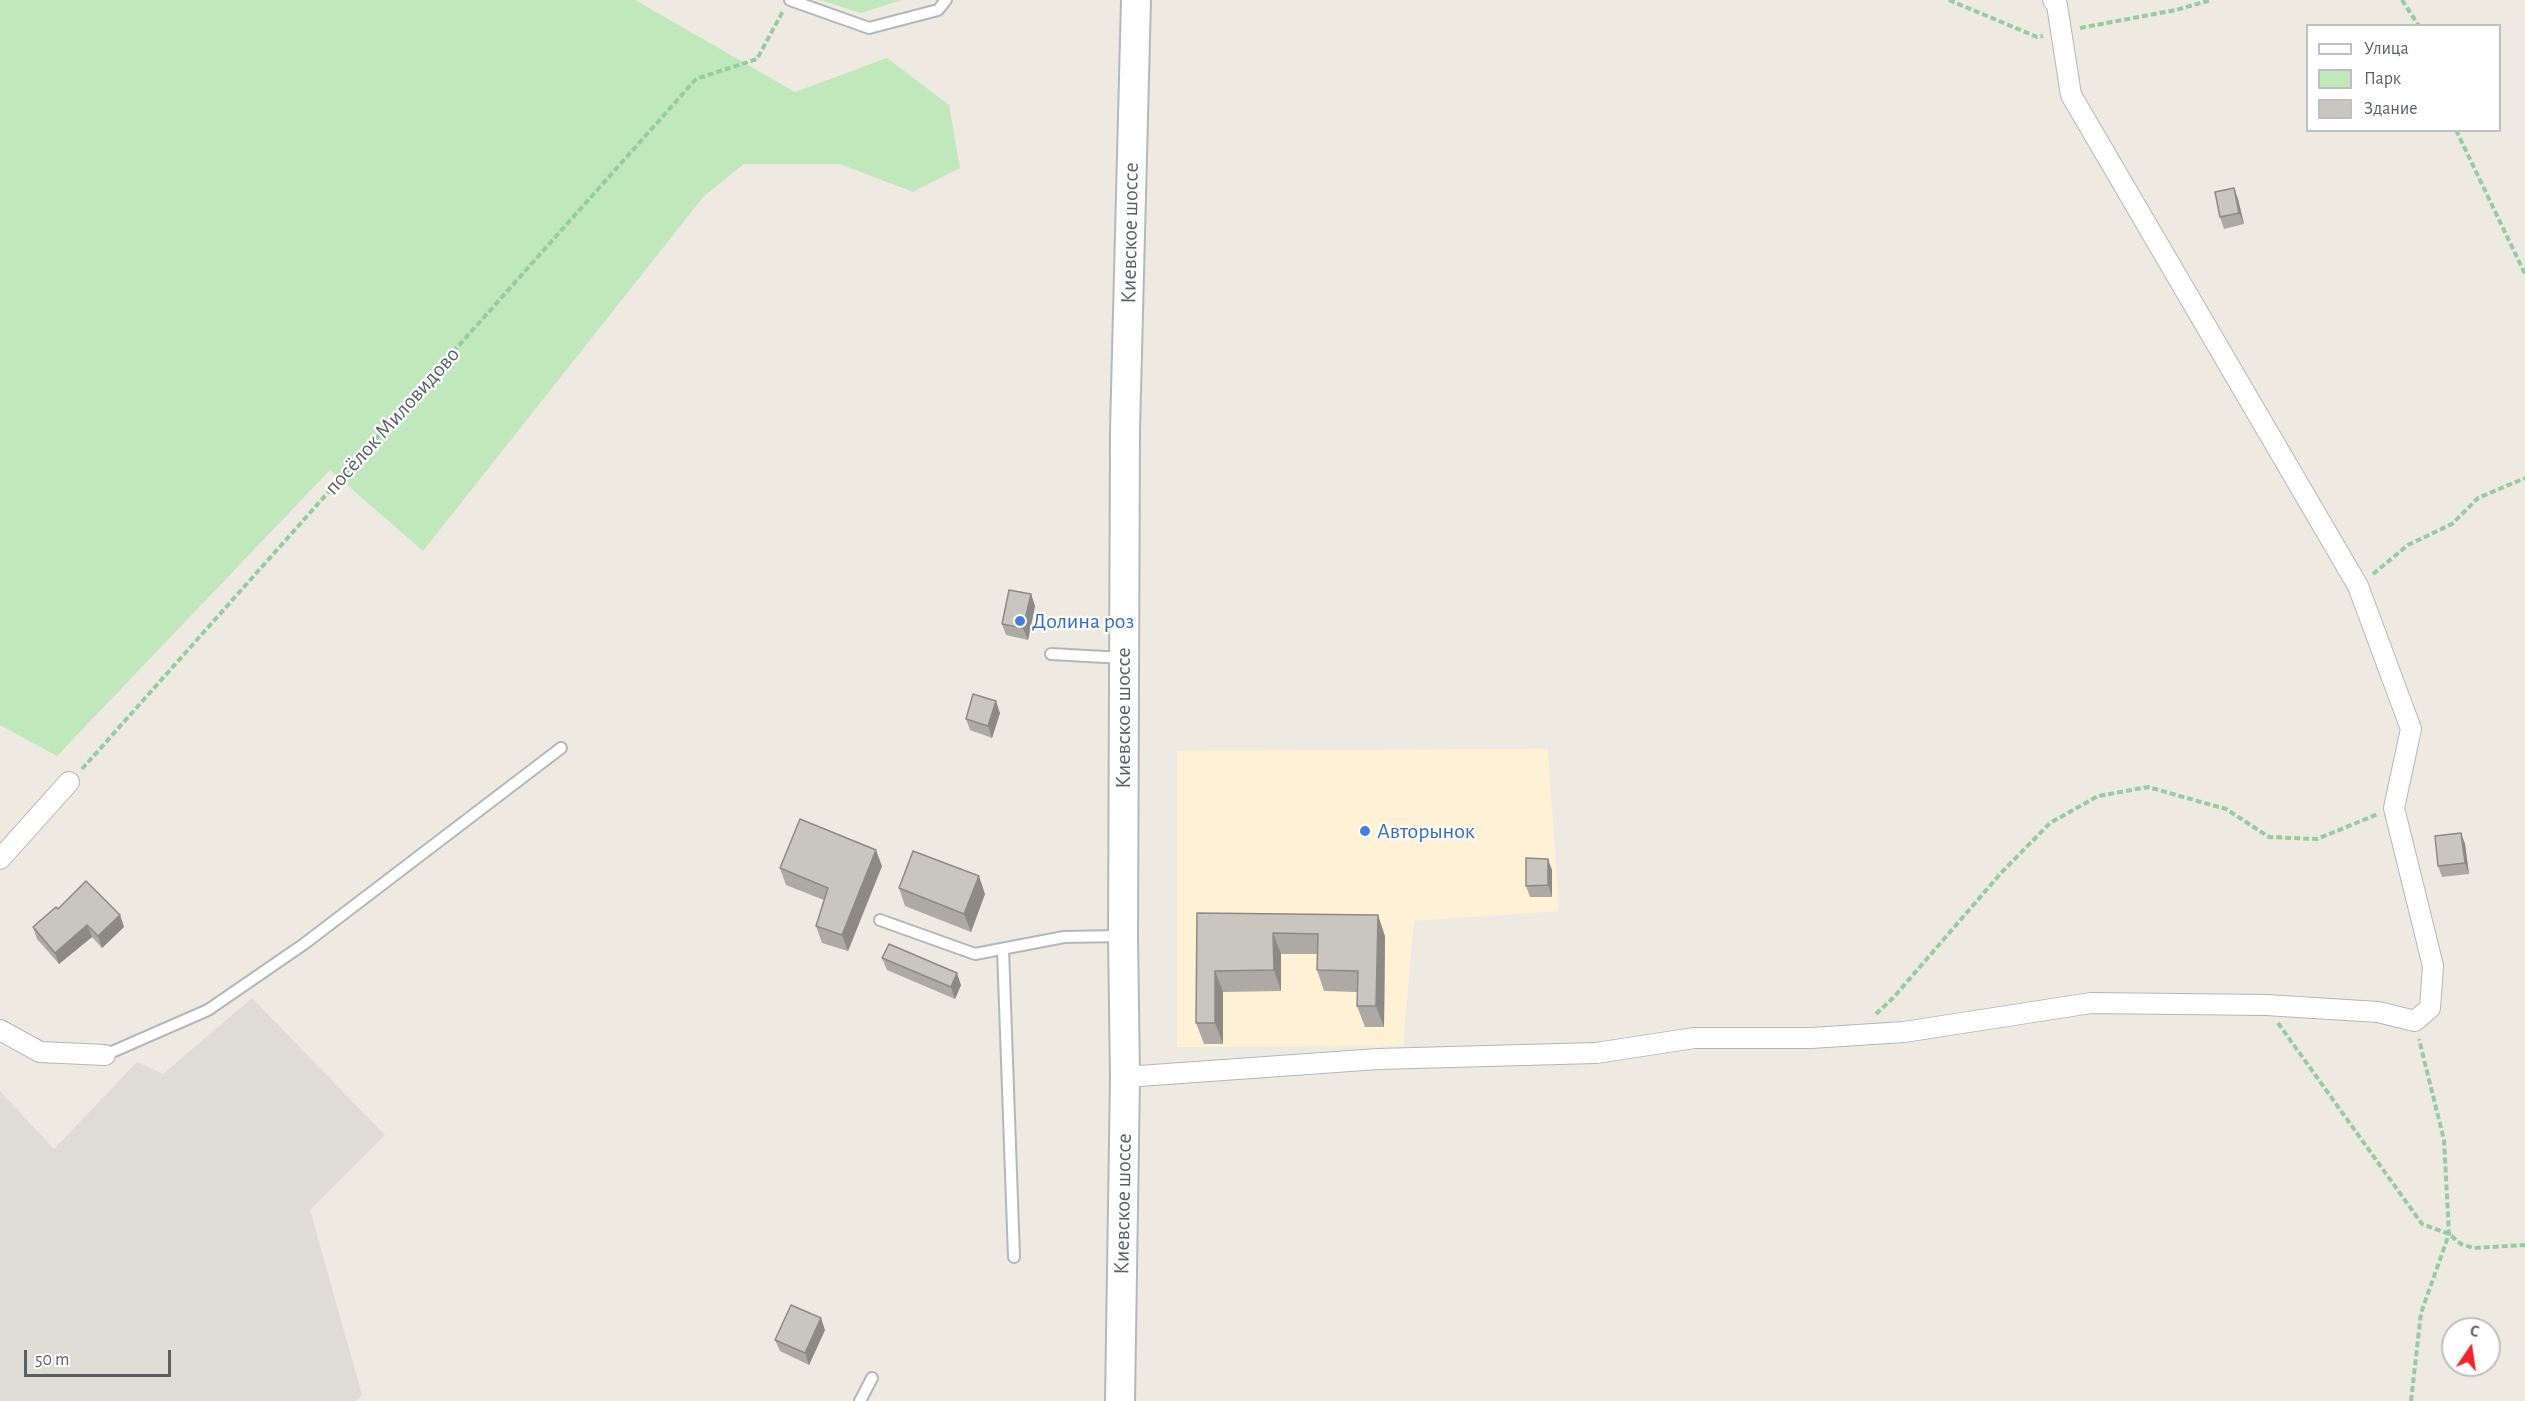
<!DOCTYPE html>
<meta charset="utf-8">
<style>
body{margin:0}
#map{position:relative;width:2525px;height:1401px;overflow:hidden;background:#eeeae2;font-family:"Alegreya Sans",sans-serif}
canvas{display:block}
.legend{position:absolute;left:2306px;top:24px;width:195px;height:108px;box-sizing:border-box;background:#fff;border:2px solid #bdbfc1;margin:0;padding:8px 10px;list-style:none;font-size:18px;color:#5a5f64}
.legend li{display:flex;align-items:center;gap:12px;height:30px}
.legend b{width:30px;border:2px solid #bdbfc1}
.north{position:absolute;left:2441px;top:1317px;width:60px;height:60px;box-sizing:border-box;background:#fff;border:2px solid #bdbfc1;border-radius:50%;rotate:13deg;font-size:16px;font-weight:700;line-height:24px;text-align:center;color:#5a5f64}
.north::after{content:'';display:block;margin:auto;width:21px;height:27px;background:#f32327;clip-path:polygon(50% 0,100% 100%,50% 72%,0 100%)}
.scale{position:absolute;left:24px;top:1350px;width:147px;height:27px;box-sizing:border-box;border:3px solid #5a5f64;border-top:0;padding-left:8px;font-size:18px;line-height:21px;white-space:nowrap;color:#5a5f64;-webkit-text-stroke:4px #fff;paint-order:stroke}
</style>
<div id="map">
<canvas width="2525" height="1401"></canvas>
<ul class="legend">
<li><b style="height:8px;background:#fff"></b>Улица</li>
<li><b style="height:16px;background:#c1e7bd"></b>Парк</li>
<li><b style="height:16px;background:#c9c5bf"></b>Здание</li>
</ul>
<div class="north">С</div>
<div class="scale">50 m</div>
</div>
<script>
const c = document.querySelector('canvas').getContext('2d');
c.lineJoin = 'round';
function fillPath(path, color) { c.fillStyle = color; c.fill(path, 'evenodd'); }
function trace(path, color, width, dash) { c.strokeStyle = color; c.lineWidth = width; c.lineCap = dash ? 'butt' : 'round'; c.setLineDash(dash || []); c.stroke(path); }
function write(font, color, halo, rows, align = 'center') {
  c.font = font + ' "Alegreya Sans",sans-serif'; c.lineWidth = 4.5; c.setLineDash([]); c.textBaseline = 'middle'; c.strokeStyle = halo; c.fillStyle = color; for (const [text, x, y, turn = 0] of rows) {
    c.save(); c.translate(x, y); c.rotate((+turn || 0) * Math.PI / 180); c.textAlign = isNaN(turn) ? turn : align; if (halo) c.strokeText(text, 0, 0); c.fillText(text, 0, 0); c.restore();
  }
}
fillPath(new Path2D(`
 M1548,749L1559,911L1414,921L1403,1046L1177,1047V751Z`), '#fff1d6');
fillPath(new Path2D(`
 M252,998L385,1135L310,1210L362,1395L356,1401H0V1091L54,1149L137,1062L163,1074Z`), '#dfdcd6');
fillPath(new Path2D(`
 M0,0H635L795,92L887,58L949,105L960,168L913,192L840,164H744L704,196L423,551L330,470L57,756L0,725Z
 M820,0H902L861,13Z`), '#c1e7bd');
const service = new Path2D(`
 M790,0L869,28L938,10L946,0
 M1051,654L1123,658
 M880,920L975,954L1064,937L1121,936
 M1003,949L1014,1257
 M105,1055L208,1010L304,944L561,748
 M860,1401L872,1378`);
const minor = new Path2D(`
 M0,859L69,782
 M0,1030L40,1052L105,1055
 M1125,1077L1378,1059L1596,1053L1694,1038H1811L1904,1032L2091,1003L2266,1005L2378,1012L2415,1021L2430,1008L2433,966L2394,808L2411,729L2358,586L2071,95L2057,5L2053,0`);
const secondary = new Path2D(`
 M1120,1401L1125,1077L1123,936L1125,430L1136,0`);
trace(service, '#b3b6ba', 14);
trace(minor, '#b3b6ba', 22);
trace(secondary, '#b4b8bd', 32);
trace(new Path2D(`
 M1949,0L2037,37L2043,36
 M2402,0L2419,26
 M2080,28L2176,10L2211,0
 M2456,130L2525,274
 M2373,574L2408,545L2452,524L2478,498L2525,478
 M82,769L696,79L757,59L783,11
 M1876,1014L1893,998L2001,873L2050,823L2098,796L2148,787L2226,809L2269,837L2317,839L2378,814
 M2278,1023L2422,1224L2449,1234L2461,1244L2474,1248L2525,1245
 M2411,1401L2421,1313L2449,1234L2444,1140L2419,1039`), '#97cba1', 4, [6, 3]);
trace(service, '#fff', 10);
trace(minor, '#fff', 20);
trace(secondary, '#fff', 28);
fillPath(new Path2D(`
 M2234,188L2238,199L2244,224L2224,229L2220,217Z
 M1031,594L1035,606L1028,640L1006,635L1002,624Z
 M1000,713L992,738L970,730L966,719Z
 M2461,833L2465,844L2469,874L2442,877L2438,866Z
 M882,866L848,951L822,943L816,926L824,900L786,885L780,868Z
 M1552,870V897H1530L1526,886Z
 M899,888L985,894L971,932L905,906Z
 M58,909L120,915L124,927L102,948L92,937L59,964L37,939L33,927Z
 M1197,913L1385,936L1384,1027H1365L1357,1006V992L1324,991L1317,970V954H1281V991L1223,992V1044H1204L1196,1023Z
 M882,958L961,985L955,999L887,970Z
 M825,1330L809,1365L780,1351L775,1340Z`), '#ada9a4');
fillPath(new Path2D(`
 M2234,188L2238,199L2244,224L2239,213Z
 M1031,594L1035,606L1028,640L1023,628Z
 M996,701L1000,713L992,738L988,726Z
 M2461,833L2465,844L2469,874L2465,863Z
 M876,850L882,866L848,951L842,935Z
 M1548,859L1552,870V897L1548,885Z
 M979,876L985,894L971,932L964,914Z
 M120,915L124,927L102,948L98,936Z
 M1378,915L1385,936L1384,1027L1376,1006Z
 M87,925L92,937L59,964L55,953Z
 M1273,933L1281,954V991L1274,970Z
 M1215,971L1223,992V1044L1215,1023Z
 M957,973L961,985L955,999L951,987Z
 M821,1318L825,1330L809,1365L805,1353Z`), '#8d8a86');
const building = new Path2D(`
 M2234,188L2239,213L2220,217L2215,192Z
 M1009,590L1031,594L1023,628L1002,624Z
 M973,694L996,701L988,726L966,719Z
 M800,819L876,850L842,935L816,926L828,888L780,868Z
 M2461,833L2465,863L2438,866L2435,836Z
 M913,851L979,876L964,914L899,888Z
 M1526,858L1548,859V885L1526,886Z
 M86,881L120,915L98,936L87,925L55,953L33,927L56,907L58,909Z
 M1197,913L1378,915L1376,1006H1357L1358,971L1317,970L1318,934L1273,933L1274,970L1215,971V1023H1196Z
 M889,944L957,973L951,987L882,958Z
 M791,1305L821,1318L805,1353L775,1340Z`);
fillPath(building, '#c9c5bf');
trace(building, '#8d8a86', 1.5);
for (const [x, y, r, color] of [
 [1020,621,6,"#3f7fe0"],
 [1365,831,6,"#3f7fe0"]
]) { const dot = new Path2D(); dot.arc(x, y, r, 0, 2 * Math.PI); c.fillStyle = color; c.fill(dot); trace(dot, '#fff', 2); }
write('22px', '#5a5f64', '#fff', [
 ["Киевское шоссе",1130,233,-89],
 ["посёлок Миловидово",392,421,-48],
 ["Киевское шоссе",1123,718,-90],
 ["Киевское шоссе",1123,1204,-89]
]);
write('22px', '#366cbe', '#fff', [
 ["Долина роз",1032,621],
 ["Авторынок",1377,831]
], 'left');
</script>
